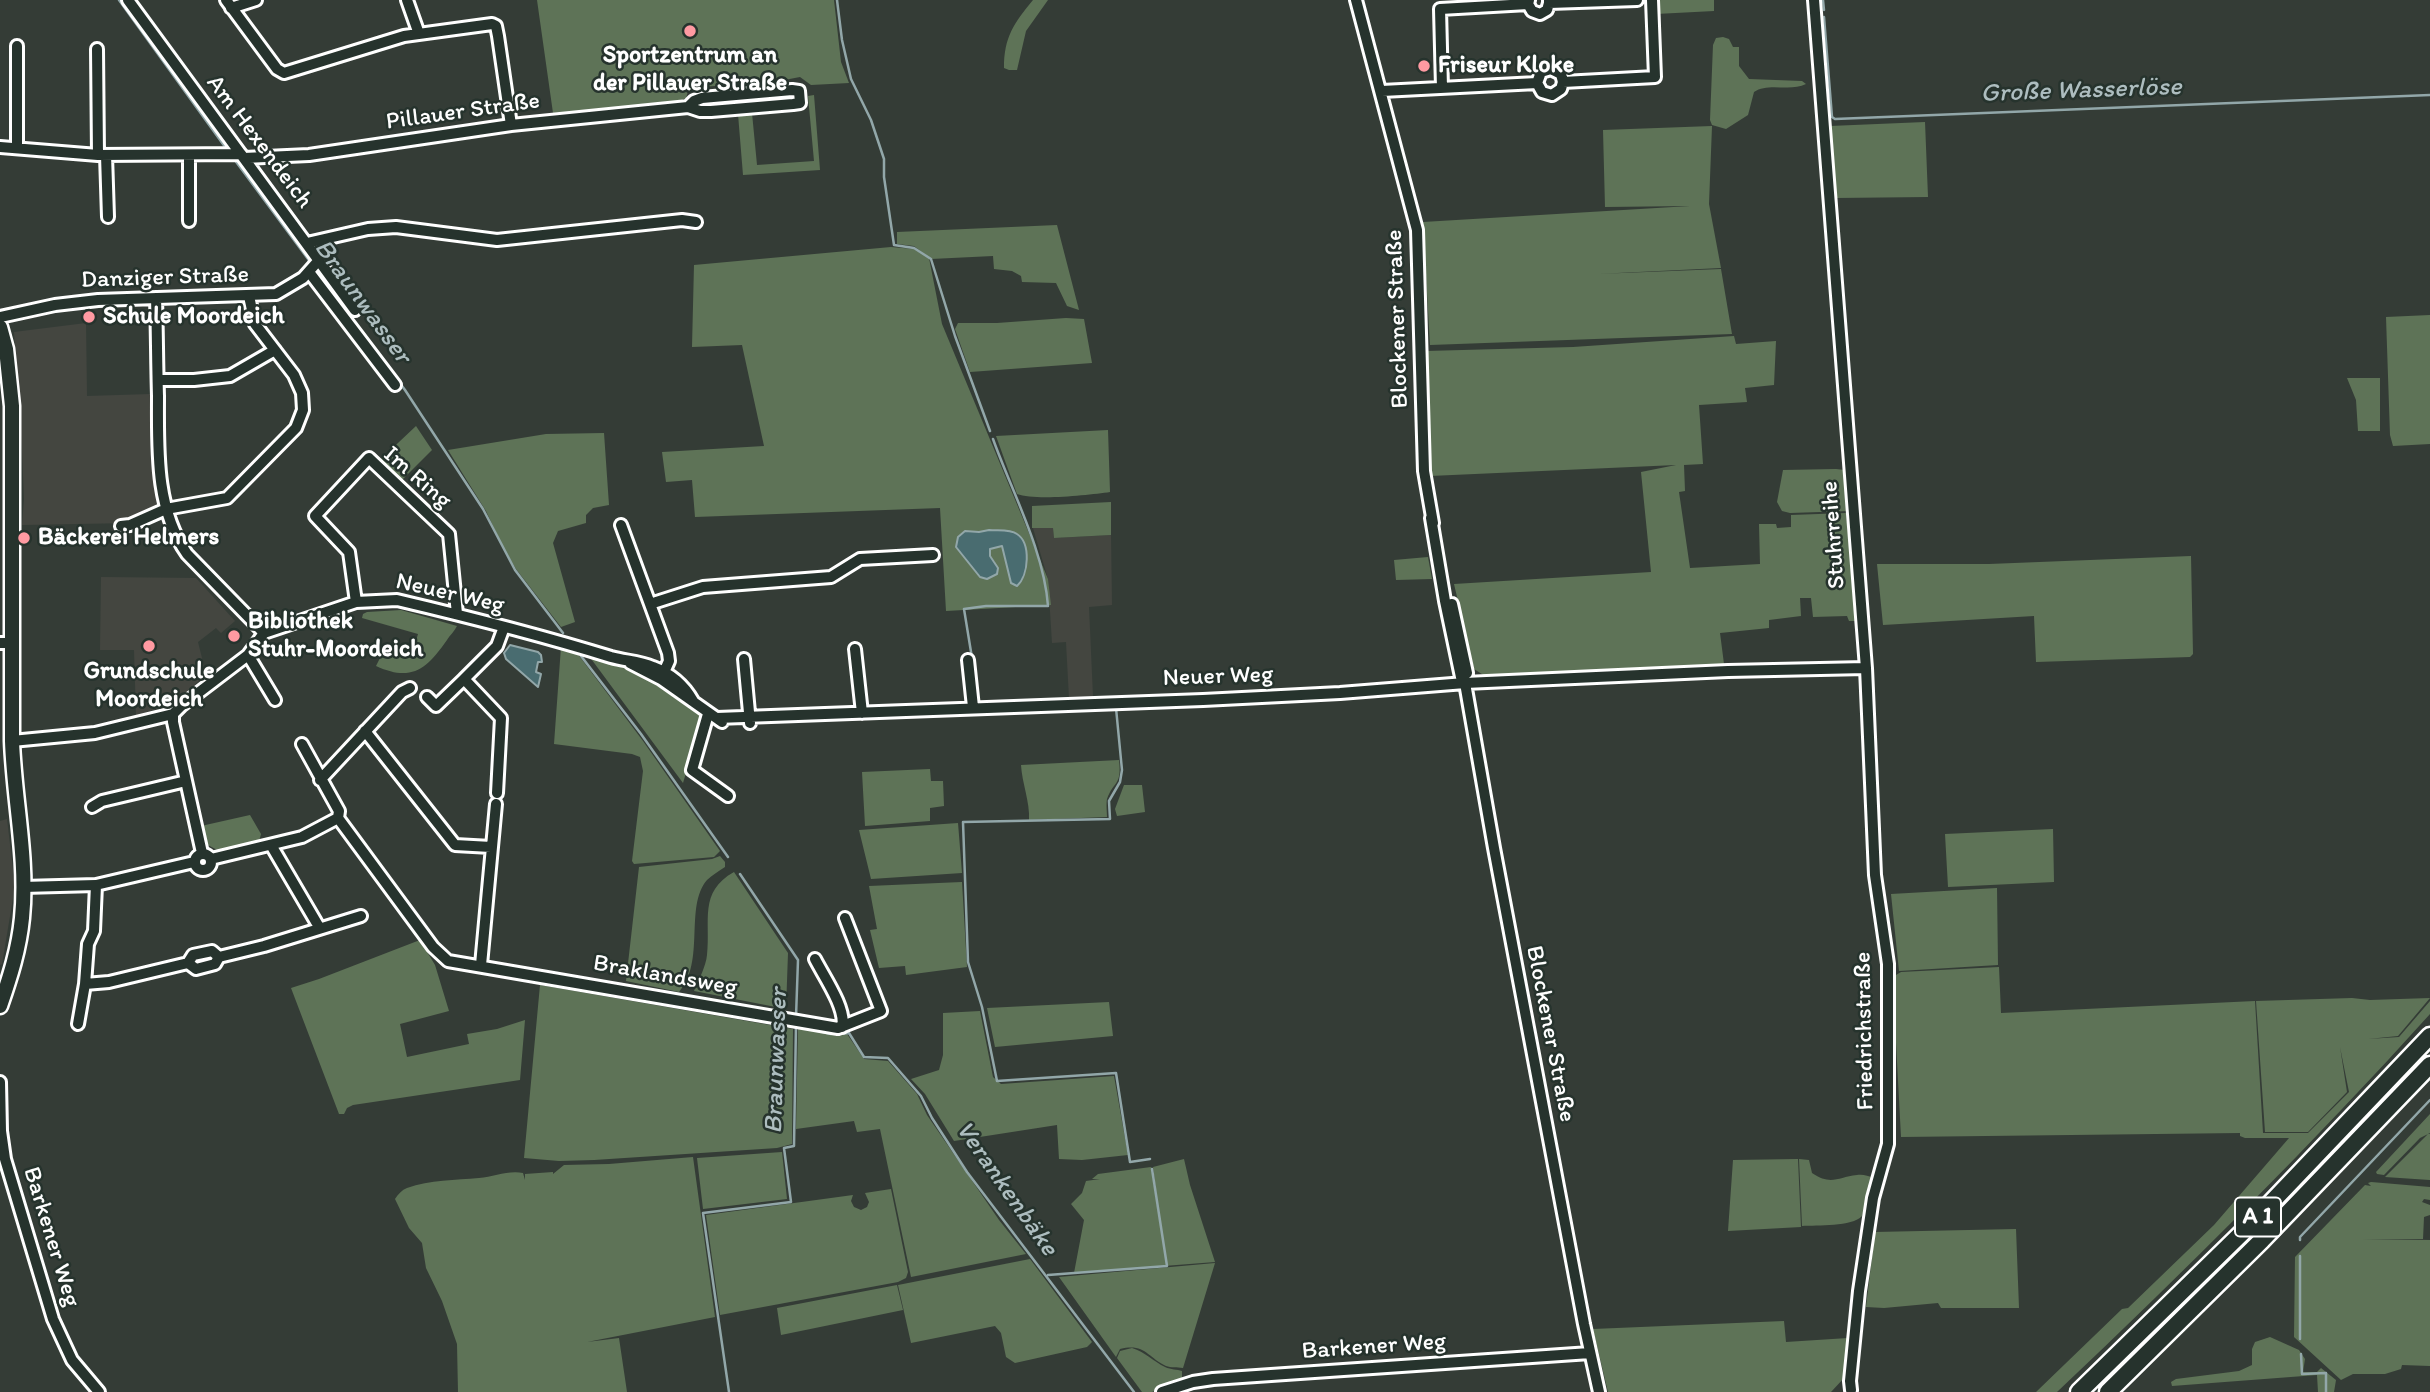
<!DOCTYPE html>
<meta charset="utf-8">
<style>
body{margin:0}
canvas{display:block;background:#343c36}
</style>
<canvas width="2430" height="1392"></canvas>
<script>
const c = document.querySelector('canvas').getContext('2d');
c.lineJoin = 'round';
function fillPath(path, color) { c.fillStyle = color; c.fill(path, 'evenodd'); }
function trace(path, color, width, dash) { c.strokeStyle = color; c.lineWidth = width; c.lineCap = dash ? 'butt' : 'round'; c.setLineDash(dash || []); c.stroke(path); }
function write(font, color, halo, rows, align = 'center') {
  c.font = font + ' Itim,sans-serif'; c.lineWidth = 5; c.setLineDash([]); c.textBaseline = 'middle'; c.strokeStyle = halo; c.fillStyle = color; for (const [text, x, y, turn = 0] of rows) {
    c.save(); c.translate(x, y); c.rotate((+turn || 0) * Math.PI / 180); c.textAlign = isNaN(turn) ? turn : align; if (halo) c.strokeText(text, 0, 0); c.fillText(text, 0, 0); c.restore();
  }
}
fillPath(new Path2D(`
 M86,323L87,396L151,394L156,493L160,509L130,523L22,525L24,499L22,451L14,332Z
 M1033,528H1053L1054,538L1111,535L1112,605L1089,607L1093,697L1069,698L1066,642L1052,643L1048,579Z
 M101,577L196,578L235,621L221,633L216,628L198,642L206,674L175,704L136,715L134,650H100Z
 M7,819L15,886L2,964L0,965V821Z`), '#444640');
fillPath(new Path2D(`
 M537,0H834L841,62L849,83L811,85L800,77L779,81L689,88L686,98L675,103L553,113Z
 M1033,0H1048L1026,31L1017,70H1009L1004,68C1004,37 1014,23 1033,0Z
 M1656,0H1714V11L1656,14Z
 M1723,37L1729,39L1733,47H1739V66L1749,79L1802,81L1806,84C1790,92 1768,82 1754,92L1748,115L1726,129L1712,125L1710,120L1713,45L1716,38Z
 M814,95L820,170L743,175L738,114L752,113L757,165L814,161L808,96Z
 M1925,122L1928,197L1835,198L1830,126Z
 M1712,126L1709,204L1721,268L1597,274L1721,269L1732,334L1430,345L1423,222L1690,206L1605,207L1603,130Z
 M1057,225L1079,310L1067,306L1056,283L1022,282L1021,276L1012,271L994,269L993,256L931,259L914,246L897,244V232Z
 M891,247L914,249L929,258L942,324L1048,579L1051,605L946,611L940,508L695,517L692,480L666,482L662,452L764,446L742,345L692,347L694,265ZM965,531L979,532L1027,549L1017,585L1011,583L1002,546L990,549V556L995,562L980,577L957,547L958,537Z
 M2430,315V444L2393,446L2390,435L2386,317Z
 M1066,318L1084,319L1092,363L970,372L955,329L958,323H997Z
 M1734,336L1736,344L1776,341L1774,385L1745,388L1747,402L1699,405L1703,464L1684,465L1685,491L1679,492L1690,568L1760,564L1759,524H1776L1777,528L1791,527V515L1846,513L1857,621H1849L1847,616L1813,617L1811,598H1800L1801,616L1769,620V628L1720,633L1724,664L1485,676L1474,669L1454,584L1651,572L1641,472L1676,465L1430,476L1426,351L1573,347Z
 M2380,378V431H2358L2356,400L2347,378Z
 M416,426L432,450L402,480L381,459Z
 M1108,430L1110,492C1089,495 1036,501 1017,494L996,436Z
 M604,433L609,505L593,508L586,515V523L558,531L553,543L575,622L561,627L516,569L503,547L486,511L448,450L546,434Z
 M1836,469L1845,470L1849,511L1790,513L1782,511L1777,502L1783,470Z
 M1111,502V535L1054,538L1053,528H1032V506Z
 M2191,556L2193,654L2190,657L2036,662L2034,616L1883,625L1877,564H1989Z
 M1428,557L1432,579L1396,580L1394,560Z
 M401,610L457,626C454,632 450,635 447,640C426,670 411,682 376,666L387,644L413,651L418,634L362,618L363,614L367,612Z
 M561,647L577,653L643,741L720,851L714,857L634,864L632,861L643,771L640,757L632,754L554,744Z
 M589,656C599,659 611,661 621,664C651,674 684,694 702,719L683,783Z
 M1119,760C1122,786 1114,780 1107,799C1106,804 1107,812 1107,817L1029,820C1030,802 1022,783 1021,765Z
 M930,769L931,781H943L944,806L930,808V821L865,826L862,772Z
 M1124,785H1142L1145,812L1117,816L1115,809Z
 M250,815L261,834L259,842L219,851L206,844L201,826Z
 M958,823L962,873L871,879L859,830Z
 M2053,829L2054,882L1948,887L1945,834Z
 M720,856L725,862V867C719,871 712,875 707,880C684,907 706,961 679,992L626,981L639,867L712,859Z
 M734,872L788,953L786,1009L694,991C699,979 706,966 707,955C711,921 698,892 734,872Z
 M962,882L967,967L906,975L905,966L879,968L870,930L877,929L869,886Z
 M1997,888L1998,965L1899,971L1891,894Z
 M420,940L435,965L449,1011L400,1024L407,1057L469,1044L467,1034L497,1029L525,1020L520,1080L353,1105L347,1108L344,1114H339L291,988L319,979Z
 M1999,967L2001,1013L2255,1001L2263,1133H2308L2349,1092L2340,1047L2347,1092L2308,1132H2265L2256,1001L2352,998L2370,1000L2430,998L2398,1036L2368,1039L2399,1037L2430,1001V1014C2311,1146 2186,1270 2057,1392H2036L2122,1309L2128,1308L2214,1225L2289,1138H2245L2240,1136V1133L1901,1137L1893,986L1896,975L1901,972Z
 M540,985L793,1029L792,1144L777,1148L594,1160L559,1161L524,1158Z
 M1109,1002L1113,1036L995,1047L987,1008Z
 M980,1011L993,1077L1001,1084L1114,1076L1128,1155L1082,1160L1059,1159L1057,1125L954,1141L925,1094L911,1079L939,1070L943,1055V1013Z
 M798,1028L838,1036L847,1034L864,1059L888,1061L917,1094L927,1115L999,1220L1026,1254L911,1277L880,1129L857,1132L854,1121L796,1129Z
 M2430,1114V1133L2420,1138L2384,1175L2377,1174L2376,1172Z
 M2428,1134H2430V1180L2385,1177Z
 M782,1152L787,1199L703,1209L697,1158Z
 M693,1157L715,1317L587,1342L619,1338L627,1392H458L457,1344L442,1301L426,1268L422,1243L409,1228L395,1199C398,1194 402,1190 407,1188C430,1180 456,1180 479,1178C494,1177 508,1170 523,1173L525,1180V1174L553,1172V1174L564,1165L609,1164Z
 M1184,1159L1190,1185L1215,1262L1074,1273L1084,1220L1071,1204L1082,1193L1086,1181L1100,1179H1092L1098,1174L1151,1167L1162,1237L1153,1167Z
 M1798,1159L1801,1227L1728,1231L1733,1160Z
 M1799,1159L1809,1160L1812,1173C1831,1186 1838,1177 1857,1175C1863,1174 1868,1176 1874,1178L1862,1216C1852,1227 1817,1225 1802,1226Z
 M2371,1182L2430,1187V1200L2424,1199L2422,1202L2430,1205V1215L2424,1217L2423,1239H2363L2430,1240V1366L2402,1365L2401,1369L2385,1374H2353L2341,1380L2294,1337L2295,1257L2365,1185L2371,1186L2368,1183Z
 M891,1189L908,1272L906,1278L898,1282L720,1315L706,1215L853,1195L851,1201L854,1207L861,1210L867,1207L869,1202L865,1193Z
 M2016,1229L2019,1308H1941L1938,1303L1884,1308L1866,1307L1875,1232Z
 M1030,1259L1092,1342L1087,1347L1015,1363L1006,1357L1001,1333L995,1326L911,1343L898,1285Z
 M1215,1263L1183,1368C1177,1367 1171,1368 1166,1366C1147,1357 1145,1343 1120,1349L1116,1357L1059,1277Z
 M897,1285L903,1310L781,1335L777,1308Z
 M1784,1321L1786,1342L1848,1338L1844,1378L1831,1392H1608L1593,1329Z
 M2270,1337L2299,1350L2305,1359L2303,1372H2317L2321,1368L2336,1380L2334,1392H2318L2317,1375L2172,1386L2171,1382L2176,1379L2239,1371L2252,1365V1349L2255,1342Z
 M1132,1348C1145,1352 1153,1361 1165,1367C1171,1370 1177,1369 1182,1371V1379L1152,1392H1142L1117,1358L1120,1351Z`), '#5e7357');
const water = new Path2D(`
 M989,530C998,531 1010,529 1017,534C1031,543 1029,575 1017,586L1011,583L1002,546L990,549V556L998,568L997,574L987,579L980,577L956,547L958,537L965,531L979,532Z
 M510,645L538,652L541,655L542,662H538L536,672L541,674L538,687L506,659L504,653Z`);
fillPath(water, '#496c70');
trace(water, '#92a7a9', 2);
trace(new Path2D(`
 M119,0L228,151
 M837,0L842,40L851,79L871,120L884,159V177L894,245L914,248L931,259L955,336L990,431
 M1823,0L1824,10
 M1824,17L1832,117L1835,119L2430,95
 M234,159L311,263
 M315,269L405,390L483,509L515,570L563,633
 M581,656L641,734L728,857
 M972,658L964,609L986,606H1048C1044,551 1012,492 993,439
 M976,681L979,706
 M1116,708L1122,770L1120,782L1109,801L1110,819L963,822L968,962L982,1007L997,1081L1116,1073L1130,1162L1150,1159
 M740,874L798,960L796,1017
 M797,1026L831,1034
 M837,1034L849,1033L864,1057L888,1058L921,1096L932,1118L967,1172L1134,1392
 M2300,1240V1237L2430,1100
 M1048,1275L1167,1266L1152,1169
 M2300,1339V1256
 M2301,1354L2302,1374L2326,1373V1392
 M729,1392L703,1213L791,1202L784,1148L794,1146L796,1024`), '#92a7a9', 2.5);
const minor = new Path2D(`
 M128,0L355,310
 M226,0L277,69L284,73L404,36L492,24L496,26L498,36L511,125
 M407,0L419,34
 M1356,0L1417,230L1424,471L1433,523
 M1549,0V3L1637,0
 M1814,0L1866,668L1875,875L1888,964V1144L1873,1198L1859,1291L1850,1381L1851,1390
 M1528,4L1532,11L1540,14L1547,10L1549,3
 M231,8L256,0
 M17,46V148
 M97,49L98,155
 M1537,83L1541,72L1551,69L1561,74L1563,82
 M1442,88L1440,9L1528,4L1529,0
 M1382,91L1537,83L1542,92L1552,95L1561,89L1563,82L1655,77L1652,0
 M0,147L98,155L241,154
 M106,155L108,217
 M189,156V221
 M244,158L309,155L511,125L688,107L700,111H711L793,104L800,103L799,91L792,90L702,98L694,101L688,107
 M307,243L368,229L396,227L497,240L682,220L696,222
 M309,272L395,385
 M156,298C157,331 157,363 158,396C158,449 155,508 187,554L264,633
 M0,317L55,305L98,300L276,294L303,278L319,260
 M158,380H194L230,376L275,350
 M1431,518L1445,601L1461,677L1465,683L1494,848L1584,1324L1599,1392
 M621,525L668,653L669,661L661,679
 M121,526L130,525L166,509L227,498L296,428L303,410L302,393L294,375L255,324L249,296
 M356,602L349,552L315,516L369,458L449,534L457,614
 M650,604L703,587L831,577L860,559L933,555
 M1452,604L1467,673
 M0,643H11
 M855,649L862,713
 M248,655L275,700
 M744,659L750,723
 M968,660L973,707
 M630,663L661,679L722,722
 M427,697L436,706L464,679
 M173,714V722L202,853
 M708,714L692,770L728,796
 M717,718L1203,700L1340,693L1465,683L1728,671L1866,668
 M365,731L455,845L491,847
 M12,741L95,733L173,714L181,706L248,655L264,633L356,602L397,600C469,617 540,635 611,657C625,661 639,661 653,667C669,673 684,685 693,701
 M302,744L339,811L338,818L433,947L448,961L838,1028L881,1011L845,918
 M320,780L402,692L410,688
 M497,793L501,718L464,679L497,646L504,627
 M92,807L102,801L186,781
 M271,845L319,927
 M195 862a8 8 0 1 1 16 0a8 8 0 1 1-16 0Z
 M211,859L302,837L338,818
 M23,887L96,885L194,862
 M815,959C823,975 847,1009 842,1027
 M188,963L196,969L215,964L219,957L264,946L361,916
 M481,965L496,804
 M85,984L109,982L188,963L193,955L212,951L219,957
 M78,1024L85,984L88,944L94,931L96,885
 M0,1082L1,1131L5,1159L53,1319L72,1360L99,1392
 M1162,1392L1193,1382L1213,1379L1590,1353`);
const major = new Path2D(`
 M0,327L6,349L12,406V741C14,800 28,859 22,918C19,949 10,977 0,1006`);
const highway = new Path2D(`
 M2079,1392L2248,1227L2430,1036
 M2108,1392L2262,1240L2430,1065`);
trace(minor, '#fff', 16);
trace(major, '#fff', 19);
trace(highway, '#fff', 21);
trace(minor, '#26332d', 10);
trace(major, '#26332d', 14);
trace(highway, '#26332d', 16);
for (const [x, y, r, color] of [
 [690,31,7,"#ff9aa2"],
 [1424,66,7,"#ff9aa2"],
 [89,317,7,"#ff9aa2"],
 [24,538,7,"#ff9aa2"],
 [234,636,7,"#ff9aa2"],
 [149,646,7,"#ff9aa2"]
]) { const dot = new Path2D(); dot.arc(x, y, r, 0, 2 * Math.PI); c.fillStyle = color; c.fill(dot); trace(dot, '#26332d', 2.5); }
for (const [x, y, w] of [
 [2258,1217,46]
]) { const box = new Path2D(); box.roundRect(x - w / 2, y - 19.5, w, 39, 5); c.fillStyle = '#26332d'; c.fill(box); trace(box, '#fff', 2); }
write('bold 23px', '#fff', null, [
 ["A 1",2258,1217]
]);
write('bold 24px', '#fff', '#26332d', [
 ["Sportzentrum an",690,56,"center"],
 ["der Pillauer Straße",690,84,"center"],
 ["Friseur Kloke",1438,66],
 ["Schule Moordeich",103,317],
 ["Bäckerei Helmers",38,538],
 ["Bibliothek",248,622],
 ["Stuhr-Moordeich",248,650],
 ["Grundschule",149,672,"center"],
 ["Moordeich",149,700,"center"]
], 'left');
write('24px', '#fff', '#26332d', [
 ["Pillauer Straße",463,112,-8],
 ["Am Hexendeich",259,142,53],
 ["Danziger Straße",165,278,-2],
 ["Blockener Straße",1398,319,-92],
 ["Im Ring",417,478,41],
 ["Stuhrreihe",1834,535,-94],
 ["Neuer Weg",450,594,13],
 ["Neuer Weg",1218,677,-2],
 ["Braklandsweg",665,976,10],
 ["Friedrichstraße",1865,1031,-91],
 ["Blockener Straße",1550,1034,79],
 ["Barkener Weg",51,1237,73],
 ["Barkener Weg",1374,1347,-4]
]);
write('italic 26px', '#adbdbf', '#26332d', [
 ["Große Wasserlöse",2081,91,-2],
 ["Braunwasser",362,302,54],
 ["Braunwasser",777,1061,-88],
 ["Verankenbäke",1006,1189,55]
]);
</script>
